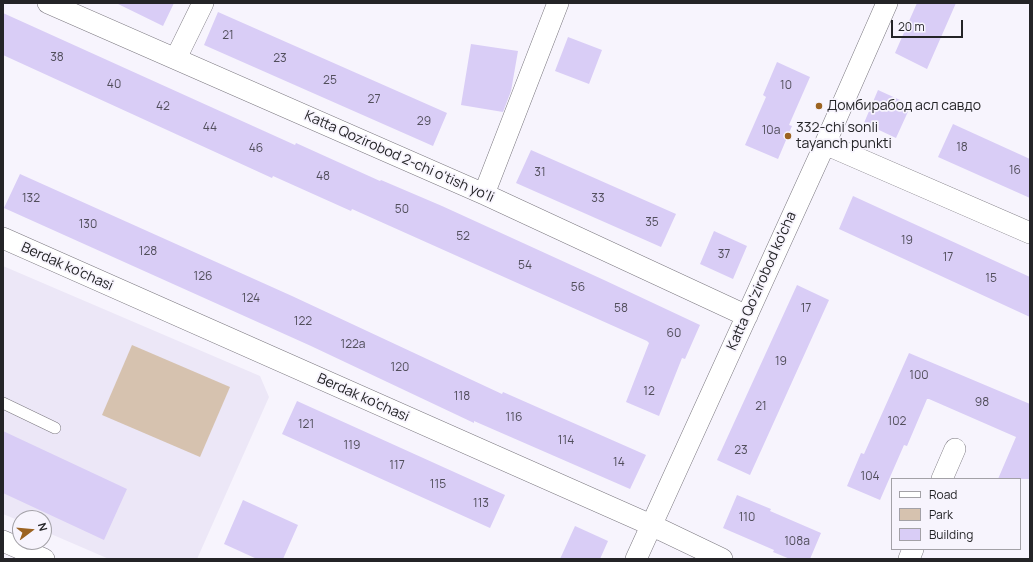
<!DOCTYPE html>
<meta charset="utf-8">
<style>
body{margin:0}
#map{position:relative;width:1033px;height:562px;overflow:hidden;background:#f7f4fd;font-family:Manrope,sans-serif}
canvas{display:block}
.frame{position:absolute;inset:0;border:4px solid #242427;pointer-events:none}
.legend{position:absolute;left:891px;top:478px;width:130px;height:72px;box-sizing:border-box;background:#f7f4fd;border:1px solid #a3a1a7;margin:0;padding:5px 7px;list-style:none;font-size:12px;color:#242427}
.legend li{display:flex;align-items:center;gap:8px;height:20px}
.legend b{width:20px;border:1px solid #a3a1a7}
.north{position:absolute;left:12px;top:510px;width:40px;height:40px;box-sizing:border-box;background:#f7f4fd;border:1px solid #a3a1a7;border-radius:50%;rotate:74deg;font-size:11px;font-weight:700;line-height:16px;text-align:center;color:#242427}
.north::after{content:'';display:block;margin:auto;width:14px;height:18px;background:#9c6321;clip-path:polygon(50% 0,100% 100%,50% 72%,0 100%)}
.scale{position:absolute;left:891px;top:20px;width:72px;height:18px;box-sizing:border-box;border:2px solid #242427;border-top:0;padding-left:5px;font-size:12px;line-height:14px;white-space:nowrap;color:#242427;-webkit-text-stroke:3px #f7f4fd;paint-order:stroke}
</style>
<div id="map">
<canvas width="1033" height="562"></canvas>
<div class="frame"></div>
<ul class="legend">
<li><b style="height:5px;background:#fff"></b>Road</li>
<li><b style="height:11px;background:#d6c2af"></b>Park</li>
<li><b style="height:11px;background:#d9cdf6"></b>Building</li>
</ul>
<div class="north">N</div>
<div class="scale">20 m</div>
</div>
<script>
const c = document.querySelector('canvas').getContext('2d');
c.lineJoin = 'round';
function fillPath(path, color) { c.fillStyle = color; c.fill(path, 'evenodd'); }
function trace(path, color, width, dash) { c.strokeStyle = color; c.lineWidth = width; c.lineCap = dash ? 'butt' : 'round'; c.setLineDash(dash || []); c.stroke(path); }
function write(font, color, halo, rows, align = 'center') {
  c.font = font + ' Manrope,sans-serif'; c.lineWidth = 3.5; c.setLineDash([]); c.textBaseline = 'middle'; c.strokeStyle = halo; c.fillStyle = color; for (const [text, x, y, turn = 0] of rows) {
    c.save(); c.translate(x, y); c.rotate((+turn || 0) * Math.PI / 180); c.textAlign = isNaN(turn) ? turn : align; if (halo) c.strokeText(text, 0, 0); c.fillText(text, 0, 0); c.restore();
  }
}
fillPath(new Path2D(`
 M3,266L260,376L269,397L197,559H109L44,531V518H20V521L3,514Z`), '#ece7f7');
fillPath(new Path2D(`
 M132,345L230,387L200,457L102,415Z`), '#d6c2af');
fillPath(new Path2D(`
 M116,3H174L163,26Z
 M917,3H956L927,69L895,53Z
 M218,12L447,113L433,146L204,45Z
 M3,13L295,145L296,143L380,181L381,180L442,206L604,280L700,325L685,359L682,358L659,416L626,402L649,343L647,341L352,209L351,211L273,176L272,178L3,55Z
 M568,37L602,50L589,84L555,71Z
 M471,44L518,51L511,91L503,112L461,105Z
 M777,62L810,77L789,125L792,126L778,159L745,145L766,97L763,95Z
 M878,90L911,105L896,138L864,123Z
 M953,124L1030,159V198L938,157Z
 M531,150L676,214L661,247L516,183Z
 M20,174L292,296L502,394L503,392L646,455L630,489L474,421V423L311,346L4,208Z
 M853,196L1030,277V317L839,229Z
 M714,231L747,246L733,279L700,264Z
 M797,285L829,300L750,475L717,460Z
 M909,353L1030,404V479H998L1016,437L929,399H927L907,446L904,445L880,500L847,486L861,453L864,454Z
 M297,401L505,495L490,528L282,434Z
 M3,431L127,489L104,540L3,493Z
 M737,495L771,509L770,511L821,533L810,559H790L773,552L774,550L723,528Z
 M243,500L298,525L283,559H257L224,544Z
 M575,526L608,541L600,559H560Z`), '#d9cdf6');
const lane = new Path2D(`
 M3,403L55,428`);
const street = new Path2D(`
 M48,3L484,194L747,316
 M176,58L203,3
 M825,144L1030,233
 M484,194L558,3
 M3,238L651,525L722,559
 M942,479L955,449
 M3,541L44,559
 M636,559L825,144L887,3
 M909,559L913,549`);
trace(lane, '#7a777f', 12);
trace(street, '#7a777f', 22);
trace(lane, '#fff', 11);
trace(street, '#fff', 21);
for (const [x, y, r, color] of [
 [819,106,4,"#9c6321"],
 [788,136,4,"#9c6321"]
]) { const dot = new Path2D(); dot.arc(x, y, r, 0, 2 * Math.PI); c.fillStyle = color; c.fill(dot); trace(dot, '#f7f4fd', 1.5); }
write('12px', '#514e5b', null, [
 ["21",228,36],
 ["38",57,58],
 ["23",280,59],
 ["25",330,81],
 ["40",114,85],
 ["10",786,86],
 ["27",374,100],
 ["42",163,107],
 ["29",424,122],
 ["44",210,128],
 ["10a",771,131],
 ["18",962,148],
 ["46",256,149],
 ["16",1015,171],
 ["31",540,173],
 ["48",323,177],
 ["132",31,199],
 ["33",598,199],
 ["50",402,210],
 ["35",652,223],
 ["130",88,225],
 ["52",463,237],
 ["19",907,241],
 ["128",148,252],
 ["37",724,255],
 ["17",948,258],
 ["54",525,266],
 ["126",203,277],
 ["15",991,279],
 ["56",578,288],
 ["124",251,299],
 ["58",621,309],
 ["17",806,309],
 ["122",303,322],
 ["60",674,334],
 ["122a",353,345],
 ["19",781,362],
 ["120",400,368],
 ["100",919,376],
 ["12",649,392],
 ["118",462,397],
 ["98",982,403],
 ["21",761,407],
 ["116",514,418],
 ["102",897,422],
 ["121",306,425],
 ["114",566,441],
 ["119",352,446],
 ["23",741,451],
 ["14",619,463],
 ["117",397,466],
 ["104",870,477],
 ["115",438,485],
 ["113",481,504],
 ["110",747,518],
 ["108a",797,542]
]);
write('14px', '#242427', '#f7f4fd', [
 ["Домбирабод асл савдо",827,106],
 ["332-chi sonli",796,128],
 ["tayanch punkti",796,144]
], 'left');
write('14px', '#242427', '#f7f4fd', [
 ["Katta Qozirobod 2-chi o'tish yo'li",399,157,24],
 ["Berdak ko'chasi",67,267,24],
 ["Katta Qo'zirobod ko'cha",762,281,-66],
 ["Berdak ko'chasi",363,398,24]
]);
</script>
